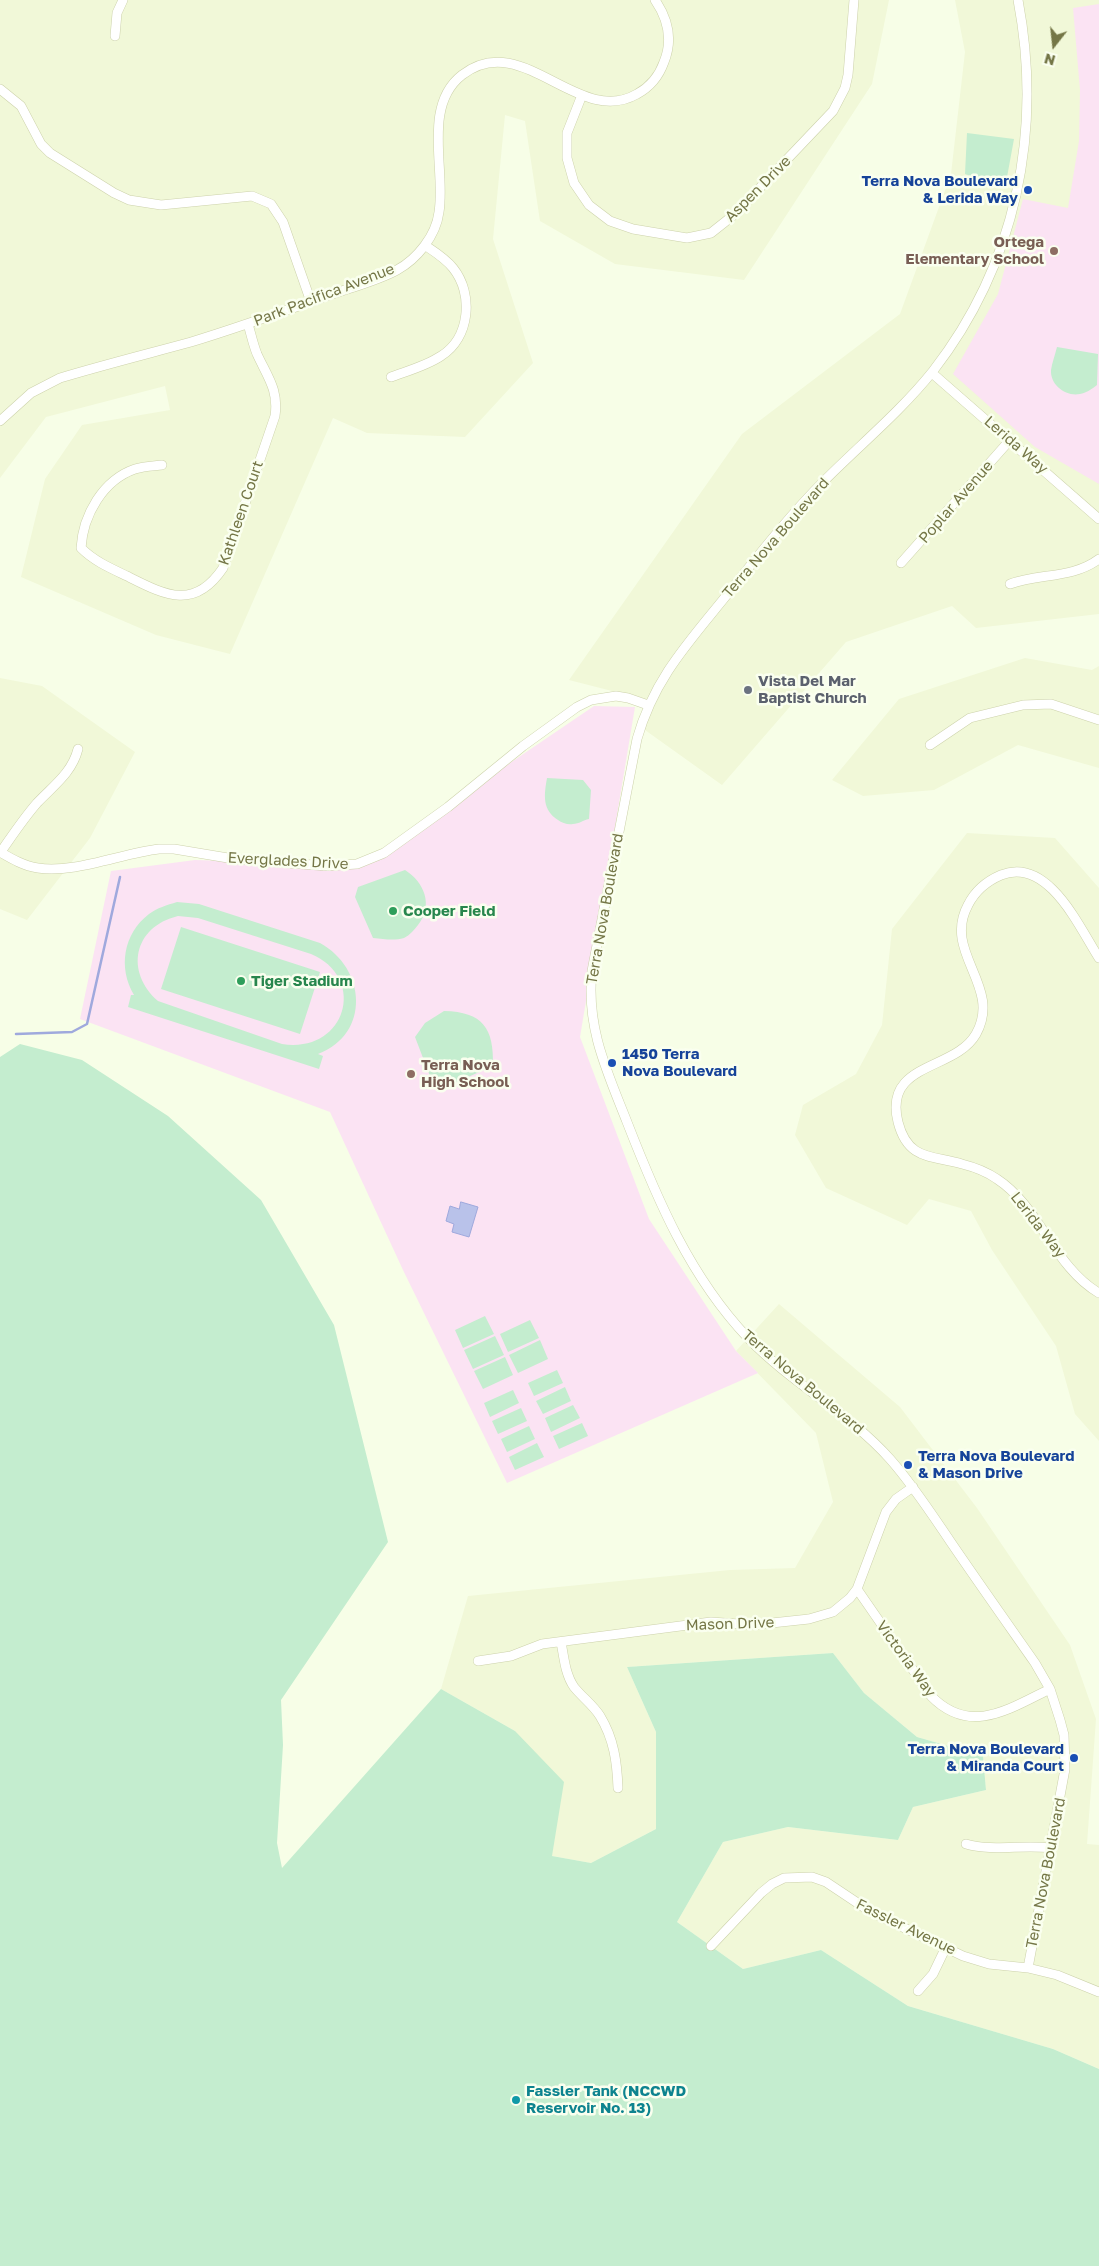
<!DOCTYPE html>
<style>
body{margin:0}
#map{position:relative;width:1099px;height:2266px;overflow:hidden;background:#f7fee7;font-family:"Golos Text",sans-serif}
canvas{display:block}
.north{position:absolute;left:1029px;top:20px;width:50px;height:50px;-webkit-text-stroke:4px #faffef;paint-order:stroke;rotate:196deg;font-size:14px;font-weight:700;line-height:20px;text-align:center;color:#747646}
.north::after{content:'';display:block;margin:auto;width:18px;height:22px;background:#747646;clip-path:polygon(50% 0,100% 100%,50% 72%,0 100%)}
</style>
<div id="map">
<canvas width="1099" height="2266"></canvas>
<div class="north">N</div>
</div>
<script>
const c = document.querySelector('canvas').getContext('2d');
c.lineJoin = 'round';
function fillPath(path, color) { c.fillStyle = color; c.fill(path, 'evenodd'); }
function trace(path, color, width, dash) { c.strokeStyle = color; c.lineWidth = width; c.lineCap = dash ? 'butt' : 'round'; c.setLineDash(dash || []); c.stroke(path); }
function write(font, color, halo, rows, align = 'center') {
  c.font = font + ' "Golos Text",sans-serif'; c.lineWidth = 5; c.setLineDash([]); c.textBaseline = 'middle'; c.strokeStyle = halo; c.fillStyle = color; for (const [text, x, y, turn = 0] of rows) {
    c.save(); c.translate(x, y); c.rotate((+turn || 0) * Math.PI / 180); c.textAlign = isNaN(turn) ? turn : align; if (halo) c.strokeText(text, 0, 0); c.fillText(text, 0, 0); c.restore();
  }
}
fillPath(new Path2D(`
 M0,0H889L872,84L744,280L615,264L540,221L525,121L505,115L493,239L533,363L465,437L367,433L333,418L230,654L156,635L21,577L45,479L82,425L170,410L165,386L46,417L0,478Z
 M955,0H1099V614L976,628L952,606L846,642L722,785L645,730L647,700L569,680L742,434L900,314L951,174L965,52Z
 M1025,658L1092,670L1099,666V768L1018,745L934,790L863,796L832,780L899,699Z
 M0,678L42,686L135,752L90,838L27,920L0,909Z
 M967,833L1055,838L1099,888V1441L1075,1414L1056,1346L992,1250L971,1211L929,1199L907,1225L826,1188L795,1135L803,1105L856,1074L882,1025L892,929Z
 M779,1304L900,1407L977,1508L1070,1645L1096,1719L1087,1844L1099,1845V2069L1053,2049L908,2006L821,1950L743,1969L677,1922L723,1842L788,1827L898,1840L913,1807L986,1790L983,1756L917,1737L864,1693L833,1653L627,1667L656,1732V1829L591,1863L552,1856L515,1731L441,1689L468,1596L730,1570L795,1568L833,1502L816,1433L736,1351Z`), '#f1f8d8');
fillPath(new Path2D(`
 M1099,4V484L1035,447L953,374L998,294L1023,199L1068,208L1079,141L1080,90L1073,8Z
 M594,706L635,707L580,1037L649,1219L736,1351L758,1373L507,1483L403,1270L330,1112L80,1019L111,871L195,860L360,865Z`), '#fbe3f3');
fillPath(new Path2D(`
 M967,133L1014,139L1005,188L965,174Z
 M1057,347L1098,354L1097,385C1092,389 1086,393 1080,394C1066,397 1050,385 1051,370C1052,363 1055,355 1057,347Z
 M547,778L583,780L591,790L589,819C583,820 579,824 573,824C568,825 562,823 558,820C542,810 544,795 547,778Z
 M405,870C424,882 434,905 418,925C414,930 410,935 404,938C394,941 384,939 373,938L355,897L358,887Z
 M177,902L199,904L320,943C366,968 371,1034 318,1054L323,1056L319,1069L128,1007L131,995H134C118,968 123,934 149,914C157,908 167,905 177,902ZM178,916L198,918L311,954C368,978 346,1054 282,1044L158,1001C125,972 133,927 178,916Z
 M181,927L320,972L300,1034L161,989Z
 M444,1011C483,1012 494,1028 493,1066L443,1088L433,1084L415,1037L425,1023Z
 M20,1044L82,1060L168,1116L261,1200L334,1325L388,1542L281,1700L283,1745L277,1843L282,1868L441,1689L515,1731L564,1782L552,1856L591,1863L656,1829V1732L627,1667L833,1653L864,1693L917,1737L983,1756L986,1790L913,1807L898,1840L788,1827L723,1842L677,1922L743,1969L821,1950L908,2006L1053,2049L1099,2069V2266H0V1057Z
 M485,1316L494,1334L463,1348L455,1330Z
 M530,1320L539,1338L508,1352L500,1334Z
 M495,1336L504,1355L473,1369L464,1350Z
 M540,1340L548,1359L518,1373L509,1355Z
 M505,1357L513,1375L483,1389L474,1371Z
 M557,1370L563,1383L534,1396L528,1383Z
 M565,1387L571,1401L543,1414L536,1401Z
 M513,1390L519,1403L490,1417L484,1403Z
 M573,1405L580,1418L551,1432L545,1418Z
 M521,1408L527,1421L498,1434L492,1421Z
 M582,1423L588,1436L559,1449L553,1436Z
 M529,1426L535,1439L507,1452L501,1439Z
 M537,1443L544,1457L515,1470L509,1457Z`), '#c4edcf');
const water = new Path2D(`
 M461,1202L478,1207L469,1237L452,1232L454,1224L446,1221L450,1206L459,1209Z`);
fillPath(water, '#b9c2ea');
trace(water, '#9fa9dd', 1);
trace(new Path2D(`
 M16,1034L72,1032L87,1024L120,877`), '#9fa9dd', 2.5);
const minor = new Path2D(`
 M1018,0C1043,132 1016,264 933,371C901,411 861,444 825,480C789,516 758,556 726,596C688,643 654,679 637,739L592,971C586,1028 607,1071 627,1122C657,1199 690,1277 748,1338C791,1383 849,1413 890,1459C913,1485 931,1513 950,1541C978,1582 1007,1623 1035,1663L1050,1689L1060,1720L1064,1735L1065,1769L1028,1968
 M115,36L117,13L123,0
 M0,89L21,106L41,144L50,153L114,193L129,200L161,205L252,196L271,204L283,222L311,302
 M582,95L567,133V158L574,183L589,205L610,221L633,229L687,238L711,233L735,214L833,111L845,88L848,75L854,0
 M932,373L1099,519
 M391,377C407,371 426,366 441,356C470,338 474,294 453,268C446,259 435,252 426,246
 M0,421L31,393L60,378C103,365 147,354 191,342C237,328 282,312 327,296C349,288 377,281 397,270C417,259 436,236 439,212C446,170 422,106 462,75C522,28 578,128 637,94C650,87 659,76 664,62C673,40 668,19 655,0
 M162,465C154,466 144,466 135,469C103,480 83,515 81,548C94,561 110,568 127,576C165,595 194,611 223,568L275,416C279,390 267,376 257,354C253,344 251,334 248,324
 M901,563L1010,440
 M1010,584C1040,573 1072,579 1099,559
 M930,745L970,718L1023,705L1051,704L1099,720
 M0,852C12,859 24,866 38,868C73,874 123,853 159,849H174L234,859L327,866L357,864L384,853L448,807L523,746L577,707L591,700L616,696L628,698L648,705
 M0,853C12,836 23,819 37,803C53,786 72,773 78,749
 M1099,958C1079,927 1048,856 1001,875C987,881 975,891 968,905C942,953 1003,986 976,1034C955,1071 883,1062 898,1122C908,1161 932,1155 962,1164C974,1167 987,1172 997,1179C1040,1207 1054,1267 1099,1293
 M857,1589L931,1696C970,1736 1009,1709 1050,1689
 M561,1642C564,1657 565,1674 574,1687C582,1697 593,1705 600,1716C614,1739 617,1762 618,1788
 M478,1661L511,1656L542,1644L711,1622L753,1625L809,1619L833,1612L850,1598L857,1589L886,1512L896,1499L913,1487
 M966,1844C993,1852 1023,1844 1051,1848
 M711,1946L761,1893L772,1884L784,1878L812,1877L826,1882L871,1912L963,1956L989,1964L1028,1968L1057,1975L1099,1992
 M918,1991L933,1974L946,1947`);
trace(minor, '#cdd2ab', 10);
trace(minor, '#fff', 9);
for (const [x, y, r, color] of [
 [1028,190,5,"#1a4fb4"],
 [1054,251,5,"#8d6e63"],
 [748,690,5,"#6b7280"],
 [393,911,5,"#2e9e5b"],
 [241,981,5,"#2e9e5b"],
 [612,1063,5,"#1a4fb4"],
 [411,1074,5,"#8d6e63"],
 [908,1465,5,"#1a4fb4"],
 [1074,1758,5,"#1a4fb4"],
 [516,2100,5,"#0f9aa8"]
]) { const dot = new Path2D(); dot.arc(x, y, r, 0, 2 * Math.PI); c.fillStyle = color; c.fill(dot); trace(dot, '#faffef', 2); }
write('bold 15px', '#164399', '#faffef', [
 ["Terra Nova Boulevard",1018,181],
 ["& Lerida Way",1018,198],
 ["1450 Terra",622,1054,"left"],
 ["Nova Boulevard",622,1071,"left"],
 ["Terra Nova Boulevard",918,1456,"left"],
 ["& Mason Drive",918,1473,"left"],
 ["Terra Nova Boulevard",1064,1749],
 ["& Miranda Court",1064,1766]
], 'right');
write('15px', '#747646', '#faffef', [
 ["Aspen Drive",758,189,-45],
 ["Park Pacifica Avenue",324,295,-21],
 ["Lerida Way",1016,445,41],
 ["Poplar Avenue",956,502,-49],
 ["Kathleen Court",241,513,-71],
 ["Terra Nova Boulevard",776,538,-49],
 ["Everglades Drive",288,861,3],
 ["Terra Nova Boulevard",605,909,-80],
 ["Lerida Way",1038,1225,52],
 ["Terra Nova Boulevard",803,1382,40],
 ["Mason Drive",730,1624,-2],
 ["Victoria Way",906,1659,54],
 ["Terra Nova Boulevard",1046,1873,-79],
 ["Fassler Avenue",906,1927,26]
]);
write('bold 15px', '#785e54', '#faffef', [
 ["Ortega",1044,242],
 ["Elementary School",1044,259],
 ["Terra Nova",421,1065,"left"],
 ["High School",421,1082,"left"]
], 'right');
write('bold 15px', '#5b616d', '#faffef', [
 ["Vista Del Mar",758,681],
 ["Baptist Church",758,698]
], 'left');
write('bold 15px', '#27864d', '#faffef', [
 ["Cooper Field",403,911],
 ["Tiger Stadium",251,981]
], 'left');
write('bold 15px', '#0d838f', '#faffef', [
 ["Fassler Tank (NCCWD",526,2091],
 ["Reservoir No. 13)",526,2108]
], 'left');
</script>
